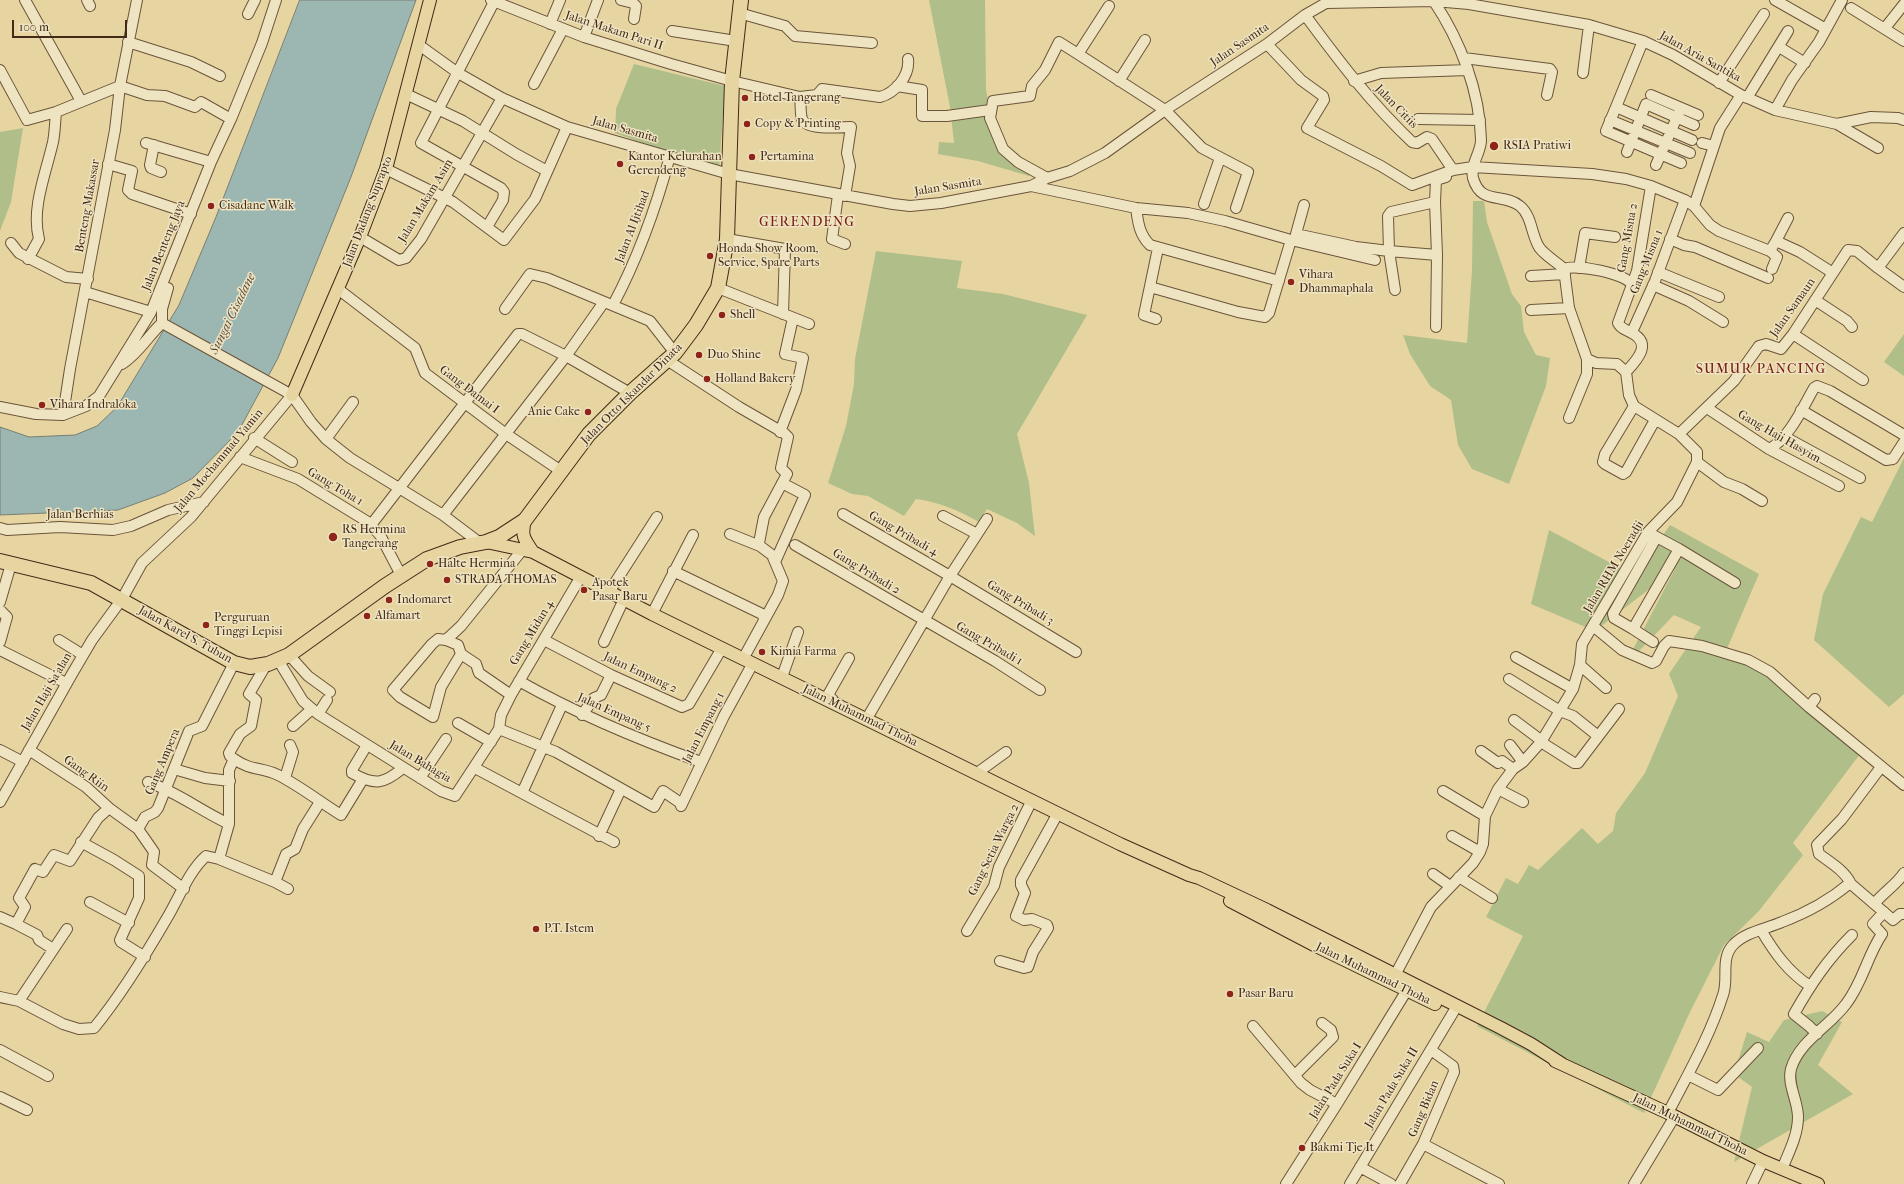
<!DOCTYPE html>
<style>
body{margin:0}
#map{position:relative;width:1904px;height:1184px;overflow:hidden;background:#e7d5a1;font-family:"IM FELL French Canon",serif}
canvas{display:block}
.scale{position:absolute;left:12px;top:20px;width:115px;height:18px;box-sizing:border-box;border:2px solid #422918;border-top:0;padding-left:5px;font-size:12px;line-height:14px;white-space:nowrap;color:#422918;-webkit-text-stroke:3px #efe4c2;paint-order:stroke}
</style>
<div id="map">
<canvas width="1904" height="1184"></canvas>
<div class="scale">100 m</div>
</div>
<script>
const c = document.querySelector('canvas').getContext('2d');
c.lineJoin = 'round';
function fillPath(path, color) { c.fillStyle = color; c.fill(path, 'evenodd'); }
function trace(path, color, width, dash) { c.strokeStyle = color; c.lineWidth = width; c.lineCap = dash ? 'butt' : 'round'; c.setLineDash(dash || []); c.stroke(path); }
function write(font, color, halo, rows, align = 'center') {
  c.font = font + ' "IM FELL French Canon",serif'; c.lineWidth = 3; c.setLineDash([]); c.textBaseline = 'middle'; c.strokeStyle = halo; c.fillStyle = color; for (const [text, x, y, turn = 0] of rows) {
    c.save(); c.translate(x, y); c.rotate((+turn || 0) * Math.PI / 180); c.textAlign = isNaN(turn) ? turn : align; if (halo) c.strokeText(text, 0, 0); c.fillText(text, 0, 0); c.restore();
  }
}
fillPath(new Path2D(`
 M929,0H985L986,90L993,124L1004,147L1034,170L1029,176L978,161L938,154L939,142L954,143L950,107Z
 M634,64L725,86L719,171L615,133L616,109Z
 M23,128L11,202L0,231V132Z
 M1473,201H1484L1487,222L1512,294L1521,306L1524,332L1536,355L1550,358L1546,386L1509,484L1472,469L1458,445L1451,400L1430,386L1410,354L1403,335L1467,343L1472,270Z
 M876,251L962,261L957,288L1003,294L1087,315L1017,434L1029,483L1035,536L1017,523L987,509L979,522C958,510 939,502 916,499L904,516L868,496L852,494L828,483L846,426L854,384L855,359Z
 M1904,334V376L1884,362Z
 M1904,458V694L1889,707L1814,640L1823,594L1861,517L1872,522Z
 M1670,525L1759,574L1726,651L1769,667L1860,754L1793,843L1803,855L1758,912L1724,945L1690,1012L1644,1113L1477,1026L1523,936L1486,917L1506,878L1518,884L1529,865L1538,870L1582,828L1598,844L1613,831L1616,813L1645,773L1678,696L1669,674L1701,627L1674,615L1639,651L1630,655L1675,569L1595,631L1531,604L1549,530L1635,576Z
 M1822,1011L1842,1022L1818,1065L1853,1094L1734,1162L1752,1087L1734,1074L1747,1032L1769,1042L1784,1020Z`), '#b0be89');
const water = new Path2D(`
 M300,0H416L351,177L278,358L238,432L193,478L165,493L118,510L0,515V427L29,437L75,435L97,426L117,407L179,305L216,217Z`);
fillPath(water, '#9cb6b1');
trace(water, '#787e74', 1);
const minor = new Path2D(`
 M25,0L81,101
 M87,0L90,6
 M491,0L584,37L671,64L732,81L800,97L817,95L822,89L880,97C895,93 910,76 908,59
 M621,0L633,3L636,6L634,19
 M1775,0L1826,29
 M1109,6L1078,54L1165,110L1202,148L1248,172L1236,208
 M1851,8L1904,41
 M739,13L785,26L795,36L872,43
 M248,14L255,0
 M1305,15C1339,61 1370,102 1412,142L1417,143L1427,137L1432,139L1453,170
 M550,24L560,0
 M1885,28L1904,4
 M672,31L736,41
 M584,37L598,0
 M1643,41L1616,107L1692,140
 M128,42L191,62L220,76
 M1267,44L1301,80L1323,96L1324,100L1307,128L1381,166L1412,185L1453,170L1473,167L1592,174L1626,179L1651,186L1685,200L1694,206L1710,225L1719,231L1770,251L1776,241L1800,252L1833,273
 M419,45L458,73L502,98L567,127L729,174L893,204L910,206L941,203L1031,186L1047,178L1070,171L1105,153L1165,110L1267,44L1305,15L1326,3L1434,1L1469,4L1589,25L1643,41L1673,55L1741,95L1775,110L1837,124L1871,117L1898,118L1904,120
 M1779,47L1805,63
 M1464,58L1550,69L1552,72L1547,95
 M0,70L27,120L56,112L120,86L147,95L165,96L195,107L201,102L231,119
 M1583,73L1589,25
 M1119,81L1145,40
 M1354,81L1381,73L1468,70
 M1719,83L1764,14
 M534,84L563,29
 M897,86L922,90V116H947L990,110
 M406,94L463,121L516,154L547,171
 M1651,95L1698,115
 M800,97C801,103 800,113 802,119C807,131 840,127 851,127L847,153L850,166L845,196
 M1747,98L1788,31
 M1616,107L1606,131L1681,163
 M1775,110L1792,80L1819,42L1842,0
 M1418,119L1480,120
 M1610,120L1690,153
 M1837,124L1878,148
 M146,143L211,162
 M1702,143L1714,146
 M154,145L150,165L151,168L161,172
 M1627,152L1646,104L1694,125
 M108,164L132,171L128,190L132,194L191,214
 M1656,165L1681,108
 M386,169L453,202L504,240L535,199L567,127
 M1047,178L1018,162L1003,149L990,118L993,101L1030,96L1032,86L1045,70L1059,42L1078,54
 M1031,186L1136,208L1188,213L1225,221L1291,240L1375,260
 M838,195L832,239L845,244
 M1435,202L1391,212L1388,216L1389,251L1437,255L1436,327
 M1204,204L1220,158
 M1304,205L1296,234L1356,247L1389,251L1395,290
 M1694,206L1720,128L1741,95
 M1136,208C1138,222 1139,234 1150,245L1279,281
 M487,227L503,200L504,192L501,188L421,143L494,2
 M360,237L399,260L406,258L421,239L502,98
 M727,239L785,249L783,314
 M1670,239L1684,245L1695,247L1768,278
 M1776,241L1788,218
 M11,243L19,253L66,277L88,279
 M1770,251L1777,257L1772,269
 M1437,255L1435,202L1436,180L1446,177
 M28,259L39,239C31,208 46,173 53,142C55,132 55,122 56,112
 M1579,268L1585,233L1615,237
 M1878,268L1904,287
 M1564,269C1576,264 1626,273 1632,285
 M1658,272L1719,297
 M1531,276L1565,274
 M1653,285L1689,301L1723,322
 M1150,287L1238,312L1265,317L1269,313L1291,240
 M718,288L809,324
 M338,289L415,348L425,373L506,434L561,471
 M85,292L151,312
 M1815,300L1847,321L1852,327
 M613,305C638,258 656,208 670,156
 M505,309L530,274L547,278L650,321L675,353
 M1531,310L1569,308
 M1156,319L1144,315L1158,248
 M162,323L292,395L311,422L326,439L350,458L443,515L480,543
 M162,323V309L168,288
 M1632,332L1655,281L1685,200
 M1793,334L1863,380
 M667,360L739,407L784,433L788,437L781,468L787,474L764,517L759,543L760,546
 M122,364C139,353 148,336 162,323
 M1626,372C1638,359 1653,343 1630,332C1625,329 1621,329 1618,323L1637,271L1651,186
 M1634,406L1605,454L1603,462L1605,464L1623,474L1626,472L1655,420
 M0,407L36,414L63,415L86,406L99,396L151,312L211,162L231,119L262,43L276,0
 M1707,408L1769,449L1839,486
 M1801,410L1886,460L1893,459L1904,442
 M63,415L70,369L115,130L120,86L137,0
 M1569,418L1587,374V359
 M780,432L796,390L803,358L785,354L793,318
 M1679,434L1734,381L1759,346L1766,344L1781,349L1793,334L1848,250L1857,251L1878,268L1904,233
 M1785,437L1860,478
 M254,438L292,462
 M326,439L353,402
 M1769,449C1789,439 1803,407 1814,388L1817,386L1830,391L1904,435
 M240,457L298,479L368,522L380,535L401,575
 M1697,462L1724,482L1742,489L1762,501
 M843,514L950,576L1076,652
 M443,515L566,356L604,302
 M943,516L977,534
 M371,525L518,334H522L566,356L630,393
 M0,528L7,530L60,527L113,530L131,526L168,510L204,502
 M730,534L760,546L772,555L783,581L778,595L743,659
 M1651,534L1679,549
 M1656,538L1613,614L1614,618L1633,629L1679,549L1735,583
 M795,545L995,661L1040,690
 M775,562L805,495L782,483
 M673,571L762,614L764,618
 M609,592L657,517
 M0,602L11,564
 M0,610L7,617L0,642
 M652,614L693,535
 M1593,626L1622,650L1652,663L1656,661L1664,646L1669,641L1702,646L1748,660L1770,672L1809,707L1904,785
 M1633,629L1653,642
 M59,640L83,655
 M446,640L461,626L523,549
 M544,640L611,675L682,707L689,704L722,648
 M604,642L624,599
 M0,650L66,683
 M461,654L441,687L433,717L400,697L393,690L432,644L438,639L446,640L458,645L461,654L476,664L479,673L511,695
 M289,655L308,676L330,692
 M1516,657L1573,689
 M278,660L303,701L318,714L441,791L455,796L499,729L501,715L511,695L580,578
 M1580,665L1606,688
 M782,677L798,632
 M1509,679L1560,711L1573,716L1598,736
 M519,681C579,715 637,739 701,762
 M832,702L833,700L828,695L849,658
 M1809,707L1815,699
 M318,714L327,700
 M582,715L594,698L601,695L611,675
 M866,720L950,576L987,519
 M1514,720L1542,741
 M458,723L491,742
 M293,726L312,709
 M499,729L556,752L654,807L663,791L682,804
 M1541,742L1574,763H1578L1619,709
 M367,745L352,770V773C375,786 384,784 403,768
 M1510,745L1523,762
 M0,750L23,762
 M1481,751L1498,763L1502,761L1513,769
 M234,759L230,756L229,753L240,734L251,726L256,700L249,694L266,665
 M1881,767L1842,819L1817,845L1819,854C1831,863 1845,871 1851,884L1893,920L1900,914H1904
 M475,768L614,842
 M174,769L205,778L230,781
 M977,773L1006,752
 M285,778L293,752L290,745
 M420,778L446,739
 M148,782C177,792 201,811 229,824
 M1498,789L1523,802
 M1443,791L1485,816
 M522,793L562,705
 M0,802L72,674L92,640L122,599L142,563L191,517L292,395
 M681,806L724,716L753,663
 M109,808L138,829L154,852L152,865L184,889
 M138,829L145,817L155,812L158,808L189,731L202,726L234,663
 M599,836L621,789
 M1452,836L1480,852
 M81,842L114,860L139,876V898L120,940L121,942L145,957
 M219,859L229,824V770L234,759C251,771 262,767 278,775C300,786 320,802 341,815L363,779
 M1433,874L1450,886
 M1459,877L1492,898
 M275,882L288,889
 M90,902L129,923
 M1874,904C1884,892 1897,884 1904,873
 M0,917L16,924L25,907L19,898L35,869L43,872L54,855L70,861L98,818L109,808L86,787L29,750
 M16,924L37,935L39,940L53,949
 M1761,930C1774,952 1788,972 1810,986
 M967,931L994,886L999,867L1032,800
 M1000,961L1024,968L1028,967L1033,952L1048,928L1047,925L1032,919L1024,920L1016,916L1025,893L1021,885V880L1058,813
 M1392,981L1431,907L1473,863L1480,852L1483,844L1485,816L1498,789L1513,769L1523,762L1541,742L1573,689L1580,665L1582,644L1648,532L1677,502L1697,462V452L1679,434L1634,406L1629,395L1626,372L1617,364L1596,363L1587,359L1569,308L1564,269C1557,262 1544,255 1539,247C1531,234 1532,216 1520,206C1503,192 1481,206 1473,178C1470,164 1481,153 1481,140C1480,91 1460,40 1433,0
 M0,997L19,1001L63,1024L79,1029L94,1028C122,994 145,956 167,918C179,898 189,871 206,856L219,859L275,882L286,854L295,849L303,829L320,802
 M19,1001L67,929
 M1253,1026L1301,1083L1310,1090L1337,1104
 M1817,1034L1809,1026L1794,1014C1811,984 1827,960 1852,935
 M0,1050L48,1076
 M1295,1075L1333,1037L1331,1030L1322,1023
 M1688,1075L1718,1090L1758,1048
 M0,1097L27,1110
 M1668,1113C1688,1074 1710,1036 1723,995C1729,979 1720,959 1733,945C1745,932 1766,929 1782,922C1806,913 1830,900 1850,883
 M1423,1144L1499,1184
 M1360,1167L1391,1184
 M1782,1169C1789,1152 1798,1135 1798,1117C1798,1101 1787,1084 1791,1069C1799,1041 1830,1026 1846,1004C1863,982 1867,956 1882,934L1873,924L1884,912
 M1286,1184L1337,1104L1407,990
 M1350,1184L1457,1006
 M1400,1184L1423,1144L1454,1072L1453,1066L1431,1050
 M1634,1184L1675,1116
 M1752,1184L1763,1161`);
const major = new Path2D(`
 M292,395L360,237L386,169L430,0
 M525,520C521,536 524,539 533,552
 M486,542L533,552L652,614L1120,844L1189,875L1199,878L1267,910L1501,1028L1531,1044L1562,1064
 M1230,901L1314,945L1435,1004
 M1555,1061L1668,1113L1763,1161L1818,1184`);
const highway = new Path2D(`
 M0,561L91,583L234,663L250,667L268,664L289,655L385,586L427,559L460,547L486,542L499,537L525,520L589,434L630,393L675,353L696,325L718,288L727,239L732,81L741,0`);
trace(minor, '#6b543a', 12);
trace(major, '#422918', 14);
trace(highway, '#422918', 16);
trace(minor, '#efe4c2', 10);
trace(major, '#e7d5a1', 12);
trace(highway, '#e7d5a1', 14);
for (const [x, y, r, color] of [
 [745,98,4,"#8f2418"],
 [747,124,4,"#8f2418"],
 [1494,146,5,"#8f2418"],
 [752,157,4,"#8f2418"],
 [620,164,4,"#8f2418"],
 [211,206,4,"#8f2418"],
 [710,256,4,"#8f2418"],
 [1291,282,4,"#8f2418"],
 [722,315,4,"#8f2418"],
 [699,355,4,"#8f2418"],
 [707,379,4,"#8f2418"],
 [42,405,4,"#8f2418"],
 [588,412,4,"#8f2418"],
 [333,537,5,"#8f2418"],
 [430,564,4,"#8f2418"],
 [447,580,4,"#8f2418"],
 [584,590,4,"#8f2418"],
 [389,600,4,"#8f2418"],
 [367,616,4,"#8f2418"],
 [206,625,4,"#8f2418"],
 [762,652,4,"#8f2418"],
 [536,929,4,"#8f2418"],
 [1230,994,4,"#8f2418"],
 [1302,1148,4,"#8f2418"]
]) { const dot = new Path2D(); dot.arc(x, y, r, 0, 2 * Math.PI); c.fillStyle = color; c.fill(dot); trace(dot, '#efe4c2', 1.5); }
write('12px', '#422918', '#efe4c2', [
 ["Jalan Makam Pari II",614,31,18],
 ["Jalan Sasmita",1240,45,-34],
 ["Jalan Aria Santika",1700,57,29],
 ["Jalan Citiis",1396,107,46],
 ["Jalan Sasmita",625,130,16],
 ["Jalan Sasmita",948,187,-9],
 ["Jalan Makam Asim",426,201,-59],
 ["Benteng Makassar",88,206,-80],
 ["Jalan Dadang Suprapto",368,212,-69],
 ["Jalan Al Ijtihad",633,227,-69],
 ["Gang Misna 2",1628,238,-80],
 ["Jalan Benteng Jaya",164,246,-68],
 ["Gang Misna 1",1647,262,-68],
 ["Jalan Samaun",1793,308,-55],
 ["Gang Damai I",469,390,37],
 ["Jalan Otto Iskandar Dinata",632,394,-45],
 ["Gang Haji Hasyim",1779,437,30],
 ["Jalan Mochammad Yamin",219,461,-50],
 ["Gang Toha 1",335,487,31],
 ["Jalan Berhias",80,515],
 ["Gang Pribadi 4",903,534,30],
 ["Jalan RHM Noeradji",1614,567,-59],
 ["Gang Pribadi 2",866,572,31],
 ["Gang Pribadi 3",1020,603,31],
 ["Gang Midan 4",532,633,-59],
 ["Jalan Karel S. Tubun",185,635,29],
 ["Gang Pribadi 1",989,644,30],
 ["Jalan Empang 2",640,673,25],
 ["Jalan Haji Sa'alan",47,692,-60],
 ["Jalan Empang 5",614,713,24],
 ["Jalan Muhammad Thoha",860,716,26],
 ["Jalan Empang 1",704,728,-63],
 ["Gang Ampera",163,762,-67],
 ["Jalan Bahagia",420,762,31],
 ["Gang Riin",86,774,36],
 ["Gang Setia Warga 2",994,850,-64],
 ["Jalan Muhammad Thoha",1373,974,26],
 ["Jalan Pada Suka I",1336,1081,-58],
 ["Jalan Pada Suka II",1392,1088,-59],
 ["Gang Bidan",1424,1109,-67],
 ["Jalan Muhammad Thoha",1690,1125,26]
]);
write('12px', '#422918', '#efe4c2', [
 ["Hotel Tangerang",753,98],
 ["Copy & Printing",755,124],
 ["RSIA Pratiwi",1503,146],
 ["Kantor Kelurahan",628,157],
 ["Gerendeng",628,171],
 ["Pertamina",760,157],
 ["Cisadane Walk",219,206],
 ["Honda Show Room,",718,249],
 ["Service, Spare Parts",718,263],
 ["Vihara",1299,275],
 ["Dhammaphala",1299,289],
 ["Shell",730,315],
 ["Duo Shine",707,355],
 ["Holland Bakery",715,379],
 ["Vihara Indraloka",50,405],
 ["Anie Cake",580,412,"right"],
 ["RS Hermina",342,530],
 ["Tangerang",342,544],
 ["Halte Hermina",438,564],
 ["STRADA THOMAS",455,580],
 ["Apotek",592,583],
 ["Pasar Baru",592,597],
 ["Indomaret",397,600],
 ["Alfamart",375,616],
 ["Perguruan",214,618],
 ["Tinggi Lepisi",214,632],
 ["Kimia Farma",770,652],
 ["P.T. Istem",544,929],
 ["Pasar Baru",1238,994],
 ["Bakmi Tje It",1310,1148]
], 'left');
write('italic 13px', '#584c3e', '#efe4c2', [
 ["Sungai Cisadane",233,314,-64]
]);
c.letterSpacing = '1px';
write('14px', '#7a1f14', '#efe4c2', [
 ["GERENDENG",807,223],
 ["SUMUR PANCING",1761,370]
]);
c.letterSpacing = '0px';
</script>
